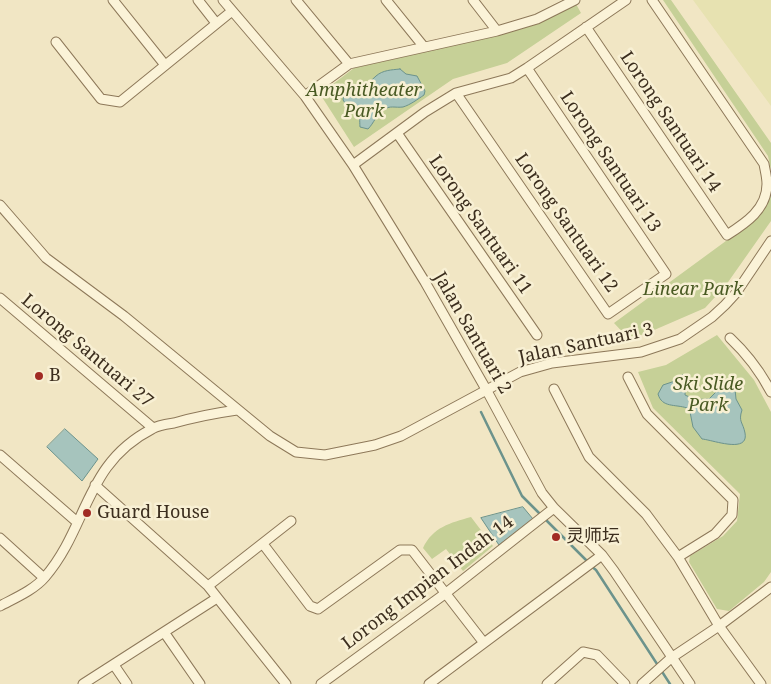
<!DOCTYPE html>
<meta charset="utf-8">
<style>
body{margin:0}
canvas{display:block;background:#f1e6c4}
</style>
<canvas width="771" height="684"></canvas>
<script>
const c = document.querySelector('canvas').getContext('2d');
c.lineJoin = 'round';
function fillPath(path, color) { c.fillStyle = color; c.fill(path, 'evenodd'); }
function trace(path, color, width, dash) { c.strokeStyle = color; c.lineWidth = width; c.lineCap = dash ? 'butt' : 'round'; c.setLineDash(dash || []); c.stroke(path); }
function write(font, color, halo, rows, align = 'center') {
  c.font = font + ' "Noto Serif","Noto Sans SC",serif'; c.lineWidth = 5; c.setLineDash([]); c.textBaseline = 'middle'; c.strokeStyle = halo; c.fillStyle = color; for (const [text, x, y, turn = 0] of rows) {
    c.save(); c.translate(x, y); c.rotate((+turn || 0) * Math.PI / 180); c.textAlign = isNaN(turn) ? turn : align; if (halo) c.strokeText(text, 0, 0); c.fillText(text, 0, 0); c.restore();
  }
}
fillPath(new Path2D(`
 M693,0H771V106Z`), '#e7e2b1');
fillPath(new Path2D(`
 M663,0H671L771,143V170L768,156Z
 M576,4L581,13L507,63L453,79L354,147L320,94L354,68L508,31Z
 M771,187V221L726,285L705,308L645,334L628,338L614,323L760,216Z
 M717,335L754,380L771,412V572L764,582L729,611L717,609L689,562L690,556L723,536L737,521L740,494L653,408L638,372L666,365Z
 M471,517L493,546L463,571L446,549L432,559L423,548C433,527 450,523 471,517Z`), '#c6d097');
const water = new Path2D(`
 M400,69L406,74L417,76L425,91L424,95C418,99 410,105 403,107C395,108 390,105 383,110C376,115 374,123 368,129L360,127C359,113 362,110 347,106L343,100L344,93L351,87C367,88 366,85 376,76C383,70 391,70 400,69Z
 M683,375L686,379L685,395C693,399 700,400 709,399L721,387H728L735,389L736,399L742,410C738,422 743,422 745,433C749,454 713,440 702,439L693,427L690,412L687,408C675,404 662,408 658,394L663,385L675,381Z
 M65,429L98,459L82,481L47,447Z
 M523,507L533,519L499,545L481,518Z`);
fillPath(water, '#a6c4bd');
trace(water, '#6c938c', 1);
trace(new Path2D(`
 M481,412L522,496L588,562
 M591,566L596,570L670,684`), '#6c938c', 2.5);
const minor = new Path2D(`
 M113,0L165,65
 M198,0L216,23
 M223,0L305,96L353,165L425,282L487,391L542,493L554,508L602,555L614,571L690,684
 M296,0L349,64
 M386,0L424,47
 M473,0L497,31
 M586,27L727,235C746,223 767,209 767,184C767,177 765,170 764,164L652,0
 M56,42L101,99L120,102L232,11
 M456,93L608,314L666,274L527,68
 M305,96L349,64L497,31L537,19L575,0
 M397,133L537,335
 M353,165L425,112L456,93L511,78L527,68L626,0
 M0,205L46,258L124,316L270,436L296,452L325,455L375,445L401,436L520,372L552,363L641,352L680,339L712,317L725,305L736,293L771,241
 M0,298L153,428
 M730,338C747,354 760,371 771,392
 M628,377L647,414L733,500L732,515L715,534L678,557
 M554,389L589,457L646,514L678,557L719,626L761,684
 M0,455L77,522
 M95,485L208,586L286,684
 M0,538L44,578
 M263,544L310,606L318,609L400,550H412L484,643
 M208,586L291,521
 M0,606C15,598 34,590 45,577C88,527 85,463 152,429C158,425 167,424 174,423C195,417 216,413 237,410
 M164,632L200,684
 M114,665L127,684
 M83,684L217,598
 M321,684L446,593L554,508
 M429,684L602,555
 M547,684L583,652L597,655L625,684
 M642,684L671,658L719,626L771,587`);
trace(minor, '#8d7859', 11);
trace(minor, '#fbf3d8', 9);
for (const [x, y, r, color] of [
 [39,376,5,"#a12b24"],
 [87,513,5,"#a12b24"],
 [556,537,5,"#a12b24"]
]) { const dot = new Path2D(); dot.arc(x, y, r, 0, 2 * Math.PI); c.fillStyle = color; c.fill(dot); trace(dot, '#f8f0d4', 2); }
write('italic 18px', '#495a23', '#f8f0d4', [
 ["Amphitheater",364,91],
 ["Park",364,112],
 ["Linear Park",693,290],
 ["Ski Slide",708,385],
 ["Park",708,406]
]);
write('18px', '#3c2e1e', '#f8f0d4', [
 ["Lorong Santuari 14",670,122,56],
 ["Lorong Santuari 13",610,162,56],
 ["Lorong Santuari 12",566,223,55],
 ["Lorong Santuari 11",480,225,55],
 ["Jalan Santuari 2",472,333,60],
 ["Jalan Santuari 3",586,344,-12],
 ["Lorong Santuari 27",87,351,40],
 ["Lorong Impian Indah 14",428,583,-37]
]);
write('18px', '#3c2e1e', '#f8f0d4', [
 ["B",49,376],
 ["Guard House",97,513],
 ["灵师坛",566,537]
], 'left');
</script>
